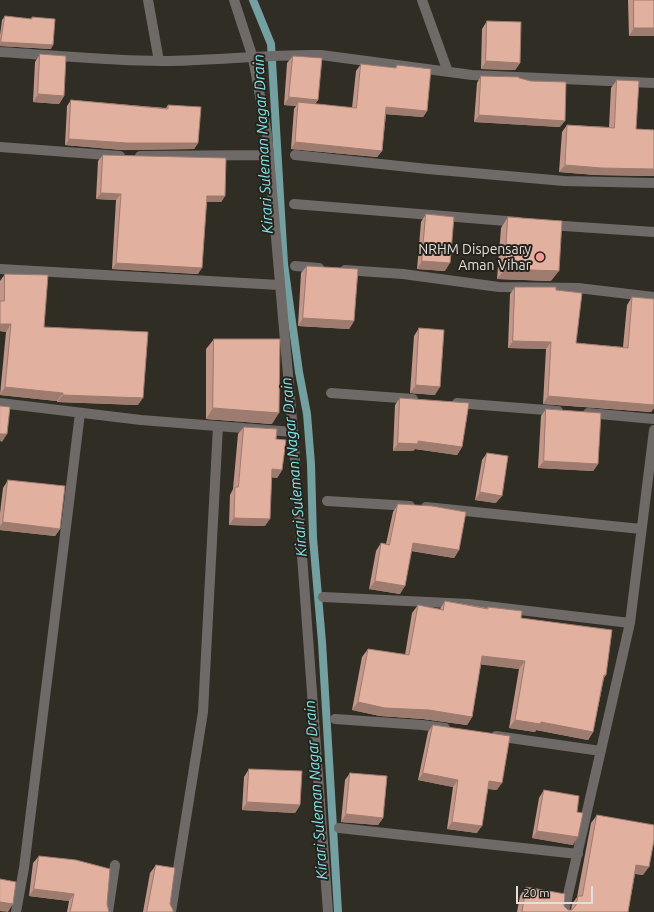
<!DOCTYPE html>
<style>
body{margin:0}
#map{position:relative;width:654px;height:912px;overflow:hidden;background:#302d25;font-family:Ubuntu,sans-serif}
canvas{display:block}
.scale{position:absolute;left:516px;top:886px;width:77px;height:18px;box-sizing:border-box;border:2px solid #e1e0db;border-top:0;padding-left:5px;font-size:12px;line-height:14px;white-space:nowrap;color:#e1e0db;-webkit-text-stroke:3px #26231c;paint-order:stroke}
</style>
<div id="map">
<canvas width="654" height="912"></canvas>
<div class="scale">20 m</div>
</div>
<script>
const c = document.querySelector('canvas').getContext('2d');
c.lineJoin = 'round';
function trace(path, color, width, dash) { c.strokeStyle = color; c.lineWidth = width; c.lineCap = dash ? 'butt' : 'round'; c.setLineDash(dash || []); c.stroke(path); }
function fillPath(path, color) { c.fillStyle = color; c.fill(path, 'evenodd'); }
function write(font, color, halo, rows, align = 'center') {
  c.font = font + ' Ubuntu,sans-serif'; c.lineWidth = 4; c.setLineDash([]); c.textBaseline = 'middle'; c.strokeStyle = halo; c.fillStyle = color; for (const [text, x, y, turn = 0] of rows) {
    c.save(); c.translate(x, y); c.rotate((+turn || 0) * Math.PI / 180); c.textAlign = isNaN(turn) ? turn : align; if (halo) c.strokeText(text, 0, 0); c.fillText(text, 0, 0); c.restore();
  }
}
trace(new Path2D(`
 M253,0L271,44L284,264L299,372L307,414L311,464L313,538L322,642L338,912`), '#75a0a1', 8);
trace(new Path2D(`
 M148,0L159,61
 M234,0L253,58L267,134L293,432L328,912
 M422,0L448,72
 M0,52C53,55 107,61 161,61C214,61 268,54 321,55L472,75L654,83
 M0,147L120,156
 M295,155L428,169L564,181L654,183
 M140,156L268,155
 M294,204L519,222
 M549,225L654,232
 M295,266L319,268
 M0,269L279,285
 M345,270L403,274L499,287L578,288L654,297
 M331,393L413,399
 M0,403L141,420L293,432
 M457,403L558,411
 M588,413L654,419
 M327,501L410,506
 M426,507L641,529
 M323,597L469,604L630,623
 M335,719L422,725L445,728
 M496,736L601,751
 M339,828L578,854
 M16,912L24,868L80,413
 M108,912L115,865
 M171,912L203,712L218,426
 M564,912L630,623L654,430`), '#6f6a68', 10);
fillPath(new Path2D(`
 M628,0H654V36H629Z
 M5,16L31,19L32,17L51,49L0,46V35L2,20Z
 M487,21L520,63L515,70L481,69L482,29Z
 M40,54L64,96L59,104L33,102L35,62Z
 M293,56L318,100L315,104L352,108L356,71L361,64L395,68L397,65L427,111L423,117L386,114L382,151L377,157L291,149L294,109L296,106L284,105L287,63Z
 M481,76L519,78L560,127L474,122L477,83Z
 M617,80L636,129L654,130V176L596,175L559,172L562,132L567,125L609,127L611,88Z
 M71,100L166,108L168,105L198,143L194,149L122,150L65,145L67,106Z
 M103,155L225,196L221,202H207L198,274L112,269L116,200L96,199L98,161Z
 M426,214L445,271L417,269L421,222Z
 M508,217L551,281L497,279L501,228Z
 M307,266L354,321L349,329L298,326L301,273Z
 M5,274L44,327L138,405L57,402V401L0,395L6,332L0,331V281Z
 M515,287L556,290L576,343L623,347L627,305L632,297L654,299V408L651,412L543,404L546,349L508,348L510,294Z
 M419,328L435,395L410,393L414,336Z
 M214,339L272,424L206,419V349Z
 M400,398L462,447L457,455L415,449L413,451H393L395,405Z
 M546,409L598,464L593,471L538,468L541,416Z
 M244,427L276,439L282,470L277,478L272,477L265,526L229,525L230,495L233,489L238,434Z
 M487,453L496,503L475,500L482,460Z
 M8,480L60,529L55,536L0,530V513L3,488Z
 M398,504L459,550L454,558L411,551L400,594L369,589L376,551L381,543L386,544L393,512Z
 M445,601L487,608L488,607L521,618L606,675L604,678L593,732L588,740L536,730L535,732L509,728L519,669L481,664L472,717L467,725L423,719L380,716L352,710L362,657L368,649L405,655L412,613L418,605L440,609Z
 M433,725L497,790L488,789L477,833L447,829L453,787L418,780L428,732Z
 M249,769L300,805L295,813L242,810L244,777Z
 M350,773L383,818L378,825L341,822L345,780Z
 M544,790L577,812L573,845L532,838L539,798Z
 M597,815L643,875L635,874L628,912H517L520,896L526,887L564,906L568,910H571L572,904L577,897L591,823Z
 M39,856L107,904L109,912H67L69,901L29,896L33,863Z
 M156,865L170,904L173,912H143L150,873Z`), '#c29789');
fillPath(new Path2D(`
 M634,28H654V36H629Z
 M1,42L53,45L51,49L0,46V44Z
 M486,61L520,63L515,70L481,69Z
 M38,94L64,96L59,104L33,102Z
 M289,97L318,100L312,107L298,102L296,106L284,105Z
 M386,107L427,111L423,117L382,114Z
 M479,115L565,121L560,127L474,122Z
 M69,139L198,143L194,149L122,150L65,145Z
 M295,142L382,151L377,157L291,149Z
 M565,165L654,169V176L596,175L559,172Z
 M101,193L121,194L116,200L96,199Z
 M207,196H225L221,202H203Z
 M422,261L450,263L445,271L417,269Z
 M116,263L202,268L198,274L112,269Z
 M505,269L559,271L551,281L497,279Z
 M303,318L354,321L349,329L298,326Z
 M0,324H11L6,332L0,331Z
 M513,341L551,342L546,349L508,348Z
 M416,385L440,387L435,395L410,393Z
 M5,387L63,393L57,401L0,395Z
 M63,395L143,398L138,405L57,402Z
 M548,396L654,405V408L651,412L543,404Z
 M213,408L279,413L272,424L206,419Z
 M0,434H7L2,442L0,441Z
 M418,441L462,447L457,455L415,449L413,451H393L398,443Z
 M544,461L598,464L593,471L538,468Z
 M272,469L282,470L277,478L267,477Z
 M480,492L502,496L496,503L475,500Z
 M234,518L270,519L265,526L229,525Z
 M3,522L60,529L55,536L0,530V526Z
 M413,543L459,550L454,558L407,550Z
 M375,581L405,586L400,594L369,589Z
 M482,656L525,661L519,669L476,664Z
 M358,702L429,710L472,717L467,725L423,719L380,716L352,710Z
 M515,720L541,722L593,732L588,740L536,730L535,732L509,728Z
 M423,773L458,780L453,787L418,780Z
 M489,781L502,783L497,790L484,788Z
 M247,802L300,805L295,813L242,810Z
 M346,814L383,818L378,825L341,822Z
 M452,822L482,826L477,833L447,829Z
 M537,831L578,837L573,845L532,838Z
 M636,865L649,867L643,875L631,873Z
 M34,889L74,894L69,901L29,896Z
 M0,902L13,904L8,912L0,911Z`), '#9e7b6f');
const building = new Path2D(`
 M634,0H654V28H634Z
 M5,16L32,19V17L55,19L53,45L1,42Z
 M487,21L521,22L520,63L486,61Z
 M40,54L66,56L64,96L38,94Z
 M293,56L322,58L318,100L289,97Z
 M361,64L396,68L397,65L431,69L427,111L386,107L382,151L295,142L298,102L356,108Z
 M481,76L519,77V78L531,81L566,82L565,121L479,115Z
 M617,80L639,81L636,129L654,130V169L601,168L565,165L567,125L614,128Z
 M71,100L168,109V105L201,107L198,143H127L69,139Z
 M103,155L226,158L225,196H207L202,268L116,263L121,194L101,193Z
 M426,214L454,217L450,263L422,261Z
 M508,217L562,221L559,271L505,269Z
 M307,266L358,269L354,321L303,318Z
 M5,274L48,275L44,327L148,332L143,398L63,395V393L5,387L11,324H0V301H4Z
 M515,287H556V290L582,293L576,343L628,348L632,297L654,299V405L548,396L551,342L513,341Z
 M419,328L444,330L440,387L416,385Z
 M214,339H280L279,413L213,408Z
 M400,398L469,403L462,447L418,441V444L398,443Z
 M0,406L10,407L7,434H0Z
 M546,409L601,413L598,464L544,461Z
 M244,427L277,429L276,439L286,440L282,470L272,469L270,519L234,518L235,487H238Z
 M487,453L508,456L502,496L480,492Z
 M8,480L65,486L60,529L3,522Z
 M398,504L432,506L466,512L459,550L413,543L405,586L375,581L381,543L389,545Z
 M445,601L488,609V607L522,611L521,618L612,630L606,675H604L593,732L541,722L540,724L515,720L525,661L482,656L472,717L429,710L385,708L358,702L368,649L409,655L418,605L443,610Z
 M433,725L510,736L502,783L489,781L482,826L452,822L458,780L423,773Z
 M249,769L302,771L300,805L247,802Z
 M350,773L387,776L383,818L346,814Z
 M544,790L579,796L577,812L583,813L578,837L537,831Z
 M597,815L654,825V840L649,867L636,865L628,912H522L526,887L565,894L564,906L568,910H572L576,905L578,896H582Z
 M39,856L76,860L110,869L107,904L109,912H70L74,894L34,889Z
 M156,865L175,868L170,904L173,910V912H147Z
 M0,879L16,882L13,904L0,902Z`);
fillPath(building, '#e2b09f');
trace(building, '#9e7b6f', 1);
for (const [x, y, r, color] of [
 [540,257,5,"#f59b98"]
]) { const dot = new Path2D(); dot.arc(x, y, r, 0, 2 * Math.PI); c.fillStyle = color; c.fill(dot); trace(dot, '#26231c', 1.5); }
write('14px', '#e1e0db', '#26231c', [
 ["NRHM Dispensary",531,249],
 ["Aman Vihar",531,265]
], 'right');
write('italic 15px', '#82e6eb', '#26231c', [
 ["Kirari Suleman Nagar Drain",263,144,-93],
 ["Kirari Suleman Nagar Drain",294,467,-95],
 ["Kirari Suleman Nagar Drain",316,790,-94]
]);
</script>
